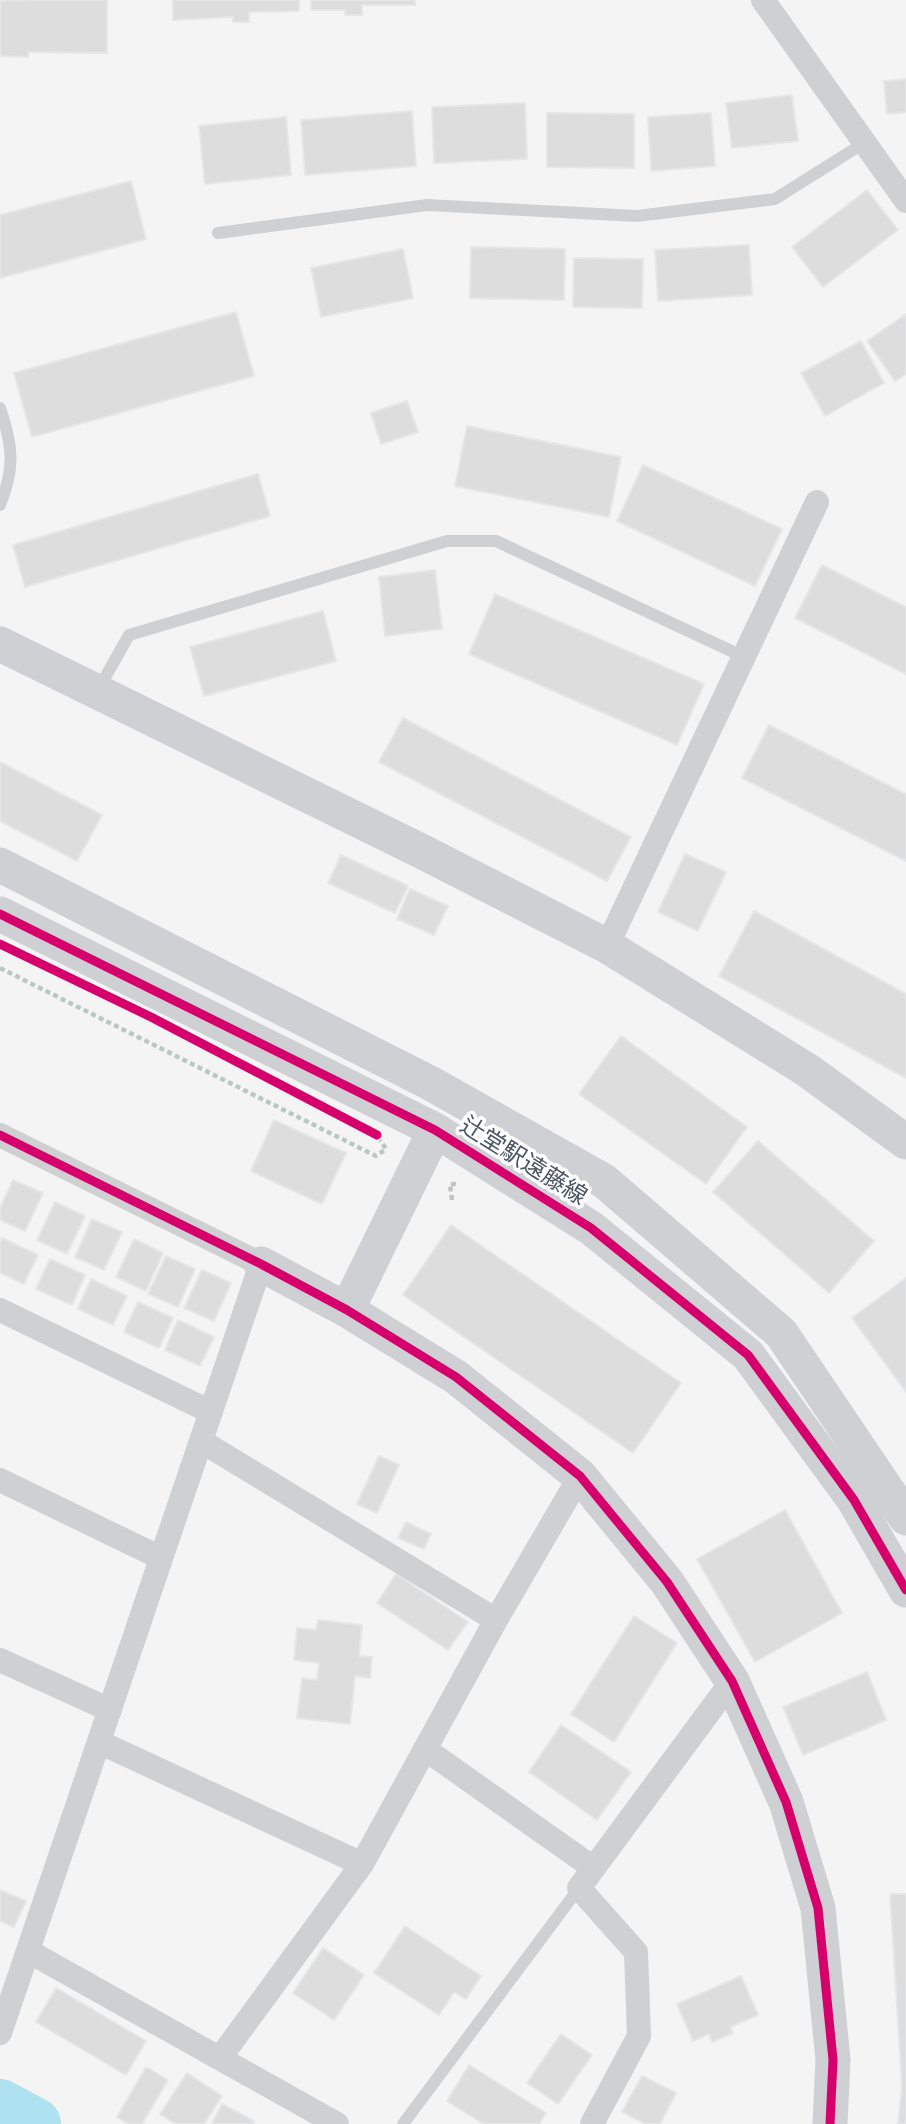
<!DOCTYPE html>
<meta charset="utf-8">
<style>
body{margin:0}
canvas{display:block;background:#f4f4f4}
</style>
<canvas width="906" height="2124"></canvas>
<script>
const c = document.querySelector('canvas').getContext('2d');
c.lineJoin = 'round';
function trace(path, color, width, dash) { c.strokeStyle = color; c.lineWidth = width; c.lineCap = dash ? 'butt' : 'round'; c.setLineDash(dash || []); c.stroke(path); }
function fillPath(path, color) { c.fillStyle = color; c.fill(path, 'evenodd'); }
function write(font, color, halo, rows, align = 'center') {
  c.font = font + ' "Varela Round","Noto Sans JP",sans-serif'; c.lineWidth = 7; c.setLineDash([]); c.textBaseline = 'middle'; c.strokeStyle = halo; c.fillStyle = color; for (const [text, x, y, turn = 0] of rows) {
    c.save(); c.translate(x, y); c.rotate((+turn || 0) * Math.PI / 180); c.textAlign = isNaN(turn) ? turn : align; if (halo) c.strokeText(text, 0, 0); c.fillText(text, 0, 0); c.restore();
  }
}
trace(new Path2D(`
 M0,2106L34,2124`), '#aee2f0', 54);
const building = new Path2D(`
 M27,0H107V53L28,52V57L0,56V1Z
 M173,0H299V11L249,12V22H233V17L173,20Z
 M311,0H415V5H362V15H345V10H311Z
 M906,79V112L887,114L884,81Z
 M792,95L798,141L732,148L726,103Z
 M525,103L527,159L434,163L432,107Z
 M412,111L416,166L305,175L301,120Z
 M547,113L634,114V168L547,167Z
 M711,113L715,166L651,171L648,117Z
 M286,117L291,175L205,184L199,126Z
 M131,181L146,239L0,278V215Z
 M867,190L898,230L823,287L792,247Z
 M749,245L752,295L658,301L655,250Z
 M471,247L565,249L564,300L470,298Z
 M403,249L413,298L321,317L311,268Z
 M574,258L643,259L642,308L573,307Z
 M236,312L254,376L32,437L14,373Z
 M906,314V374L895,381L867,341Z
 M861,341L884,383L825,416L801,373Z
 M407,401L418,432L381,444L371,413Z
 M467,426L621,457L609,517L455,486Z
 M643,465L782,529L755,586L617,521Z
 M258,474L270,516L25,587L13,545Z
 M822,565L906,607V674L795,618Z
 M435,570L442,629L385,636L379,577Z
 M495,594L704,684L677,745L469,654Z
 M323,611L336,661L204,696L190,647Z
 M403,718L631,837L607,881L379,762Z
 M769,725L906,794V861L742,778Z
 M0,762L102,815L77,861L0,821Z
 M685,854L726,872L698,931L658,912Z
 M341,855L408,886L395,913L328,883Z
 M410,889L448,906L434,935L397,919Z
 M754,911L906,994V1078L719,976Z
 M621,1036L747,1127L706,1184L579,1094Z
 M274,1120L346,1153L322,1204L251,1171Z
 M758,1141L874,1241L829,1293L713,1192Z
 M13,1180L43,1193L25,1231L0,1220V1208Z
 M55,1202L85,1216L67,1254L37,1240Z
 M92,1219L122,1232L104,1270L75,1257Z
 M451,1225L681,1383L633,1453L403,1295Z
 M2,1238L38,1255L24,1284L0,1273V1243Z
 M134,1239L163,1253L146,1291L116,1277Z
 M166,1256L195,1269L178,1307L148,1294Z
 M50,1259L85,1275L72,1305L36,1289Z
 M202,1270L231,1283L214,1321L184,1308Z
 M906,1278V1392L852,1318Z
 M91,1279L127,1296L113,1325L78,1309Z
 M138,1302L173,1318L159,1348L124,1332Z
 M178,1320L214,1337L200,1366L165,1350Z
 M379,1456L399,1465L377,1513L357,1504Z
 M785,1510L842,1613L755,1662L697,1559Z
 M406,1522L431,1534L424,1549L398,1538Z
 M396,1574L468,1622L448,1650L377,1603Z
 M634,1616L677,1643L614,1742L571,1714Z
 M318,1620L362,1625L359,1656L372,1657L370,1678L355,1676L350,1724L297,1718L302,1678L317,1680L319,1663L294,1660L297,1628L316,1630Z
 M867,1672L886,1720L803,1755L783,1707Z
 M561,1725L631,1772L597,1820L529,1772Z
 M0,1890L26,1901L14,1927L0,1921Z
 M890,1894H906V2124H898L902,2087Z
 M405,1926L481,1976L466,1999L454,1992L439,2015L374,1973Z
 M323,1948L364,1975L334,2020L293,1993Z
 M741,1976L758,2015L730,2027L733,2033L712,2042L709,2034L693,2041L677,2004Z
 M56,1988L146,2041L126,2075L36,2022Z
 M561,2034L592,2055L558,2104L527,2083Z
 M469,2065L546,2113L539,2124H484L447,2101Z
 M146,2067L168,2080L142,2124H129L117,2117Z
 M187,2073L222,2096L204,2124H176L160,2114Z
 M642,2076L676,2093L660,2124H646L622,2112Z
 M222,2104L254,2121L253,2124H212Z`);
fillPath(building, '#ddddde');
trace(building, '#e5e6e7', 2);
trace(new Path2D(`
 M0,968L376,1156L386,1149L380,1140
 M452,1200L450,1184H458`), '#bcc7c4', 4.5, [5, 3.5]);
trace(new Path2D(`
 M218,233L427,205L637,216L775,199L864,143
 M0,408C13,446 15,468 0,505
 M98,690L129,635L447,541H496L744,657
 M403,2124L579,1888`), '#ced0d2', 12);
trace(new Path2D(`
 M763,0L906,201
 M607,946L817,502
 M0,1135L261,1264L0,2033
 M0,1310L211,1412
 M201,1441L496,1620
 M0,1480L161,1558
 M0,1660L110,1710
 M99,1742L362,1864
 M425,1749L592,1867
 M28,1951L337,2124
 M220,2058L362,1864L496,1620L580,1476
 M592,2124L639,2036L636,1952L579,1888L732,1681`), '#ced0d2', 24);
trace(new Path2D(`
 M0,644L421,851L607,946L807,1070L906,1142
 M0,865L430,1083L604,1181L781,1333L906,1518
 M0,914L435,1130L591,1228L748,1355L854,1500L906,1590
 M261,1264L347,1310L456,1377L580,1476L667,1582L732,1681L786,1802L818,1908L833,2060L830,2124
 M347,1310L435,1130`), '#ced0d4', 35);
trace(new Path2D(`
 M0,914L435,1130L591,1228L748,1355L854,1500L906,1590
 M0,944L151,1017L377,1135
 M0,1135L261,1264L347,1310L456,1377L580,1476L667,1582L732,1681L786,1802L818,1908L833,2060L830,2124`), '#d6006c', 9);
write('24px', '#4a5661', '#fff', [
 ["辻堂駅遠藤線",523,1162,32]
]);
</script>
